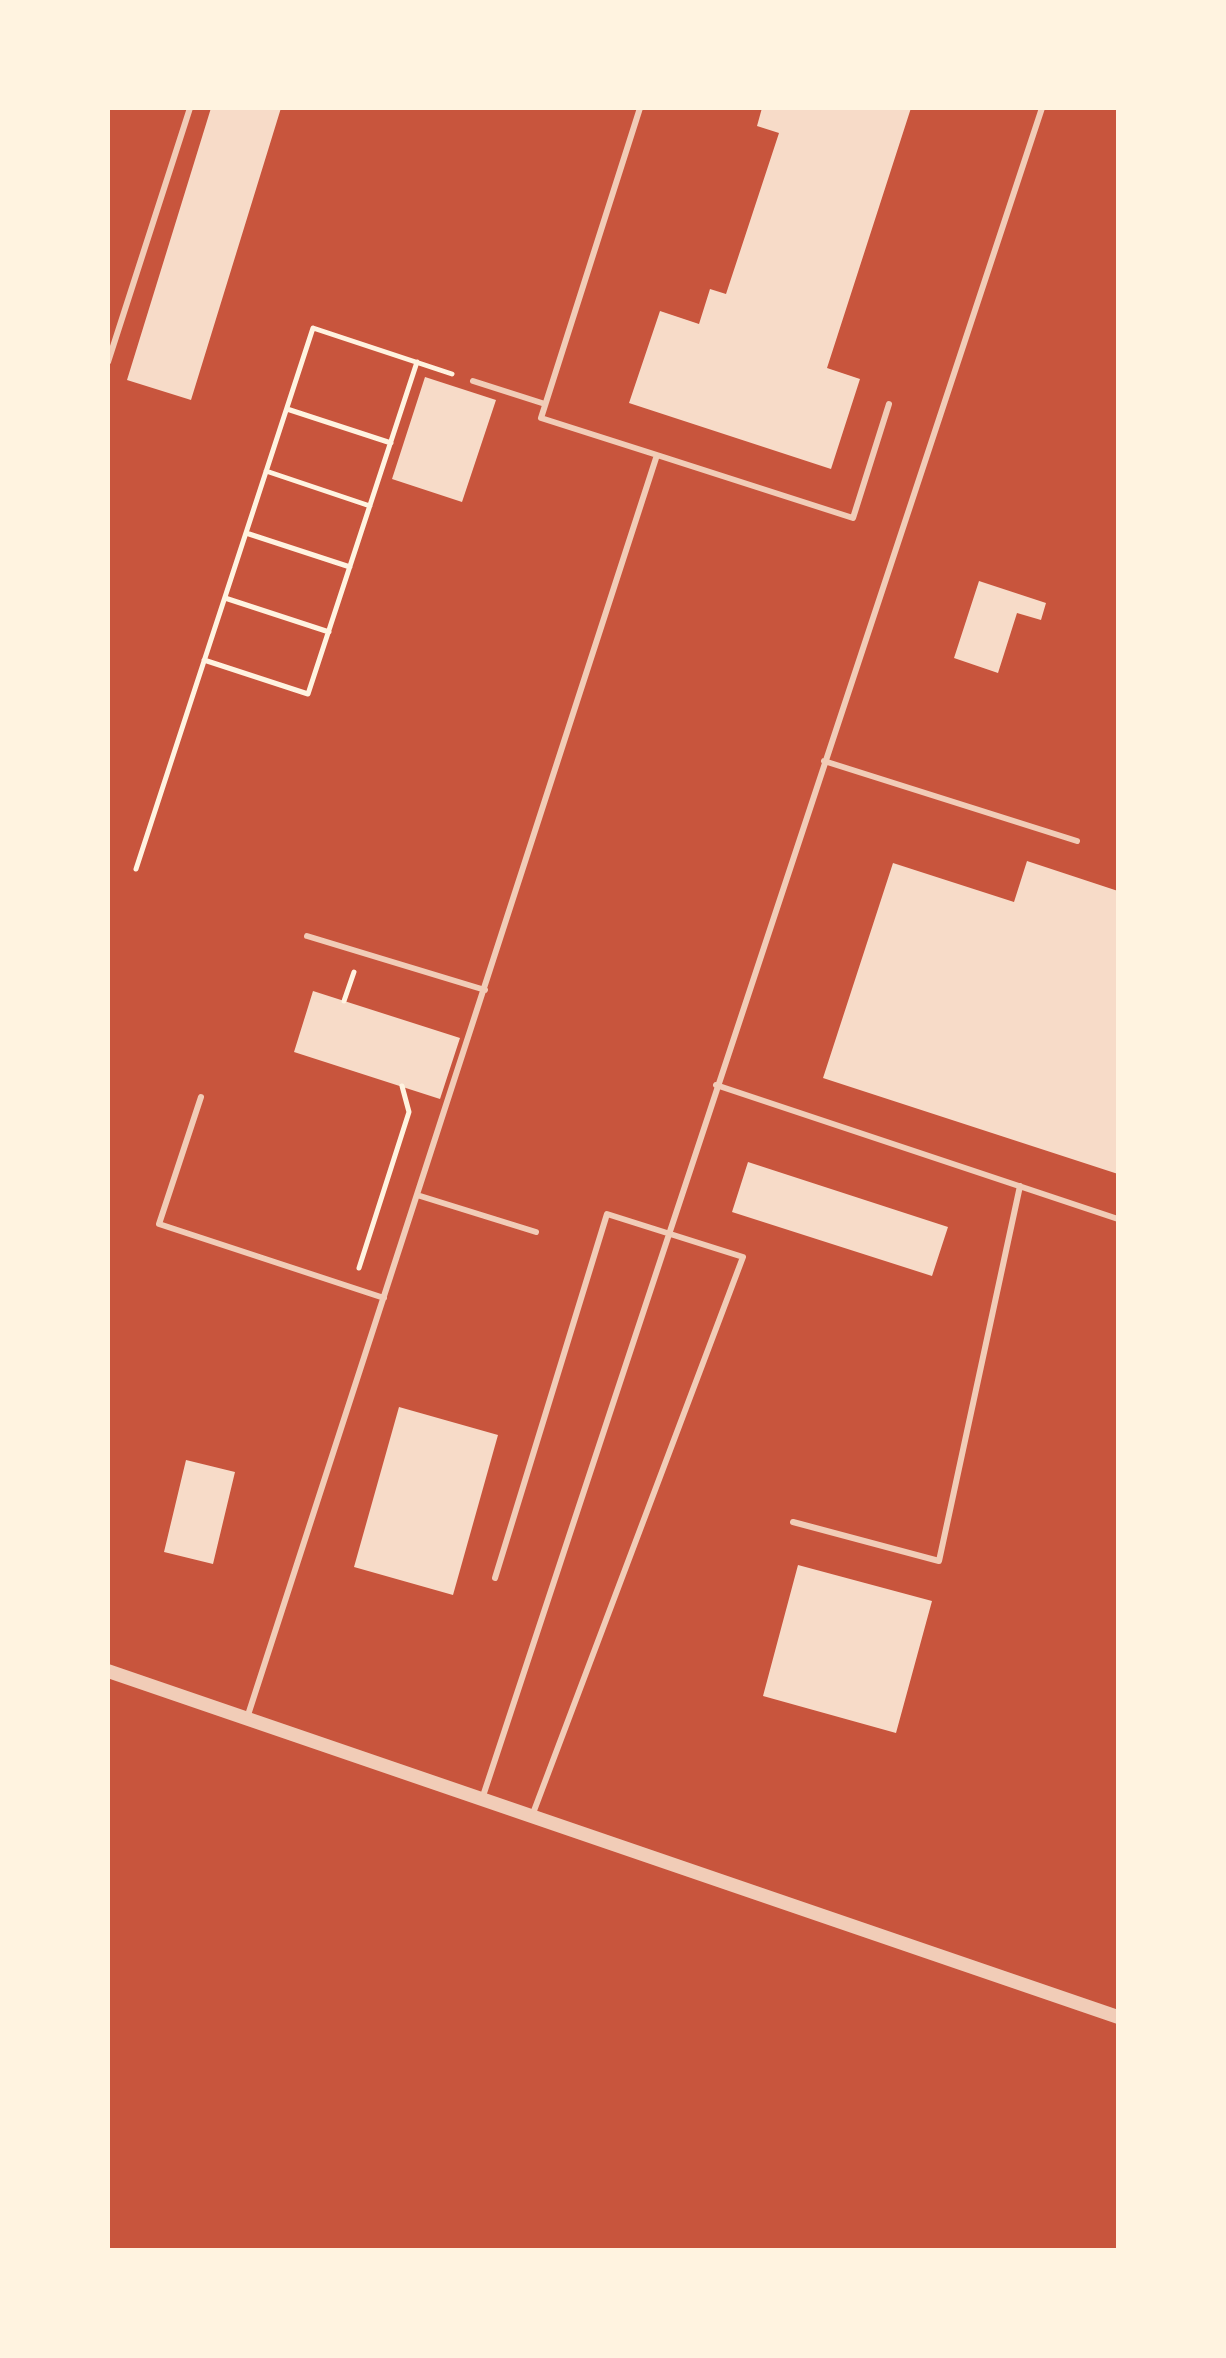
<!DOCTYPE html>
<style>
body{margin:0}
#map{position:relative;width:1226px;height:2358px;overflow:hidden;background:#c8553d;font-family:Mulish,sans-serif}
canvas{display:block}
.frame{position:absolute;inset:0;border:110px solid #fff3e0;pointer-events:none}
</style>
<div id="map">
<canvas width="1226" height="2358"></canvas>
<div class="frame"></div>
</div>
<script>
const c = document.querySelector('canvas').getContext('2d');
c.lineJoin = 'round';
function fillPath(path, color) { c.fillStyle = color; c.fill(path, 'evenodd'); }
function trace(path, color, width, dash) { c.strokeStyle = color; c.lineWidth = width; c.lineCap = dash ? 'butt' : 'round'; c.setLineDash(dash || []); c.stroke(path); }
fillPath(new Path2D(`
 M211,108H281L191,400L127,380Z
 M762,108H911L827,368L860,379L831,469L629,403L660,311L699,324L710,289L726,294L779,133L757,126Z
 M425,377L496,400L462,502L392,479Z
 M979,581L1046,603L1041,620L1017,613L998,673L954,658Z
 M1027,861L1118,891V1174L823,1078L893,863L1014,902Z
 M313,991L460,1038L440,1099L294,1052Z
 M748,1162L948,1227L932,1276L732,1212Z
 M399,1407L498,1435L453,1595L354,1567Z
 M186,1460L235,1472L213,1564L164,1552Z
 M798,1565L932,1601L896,1733L763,1696Z`), '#f7dbc8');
trace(new Path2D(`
 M287,409L391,443
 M266,471L370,506
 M246,533L350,567
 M225,598L329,632
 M204,660L308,694L417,362
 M136,869L313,328L452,374
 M344,1001L354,972
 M359,1268L409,1112L402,1086`), '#fff3e0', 5);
trace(new Path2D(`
 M108,362L190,108
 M473,381L545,404
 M657,455L853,518L889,404
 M824,761L1077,841
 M307,936L485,990
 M716,1085L1118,1219
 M201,1097L159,1224L384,1298
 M417,1195L536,1232
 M793,1522L939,1561L1020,1186
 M495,1578L607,1214L743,1257L532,1816
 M247,1718L657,455L541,418L640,108
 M482,1799L1042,108`), '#f1ccb7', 6);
trace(new Path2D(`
 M108,1671L1118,2017`), '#f1ccb7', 14);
</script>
